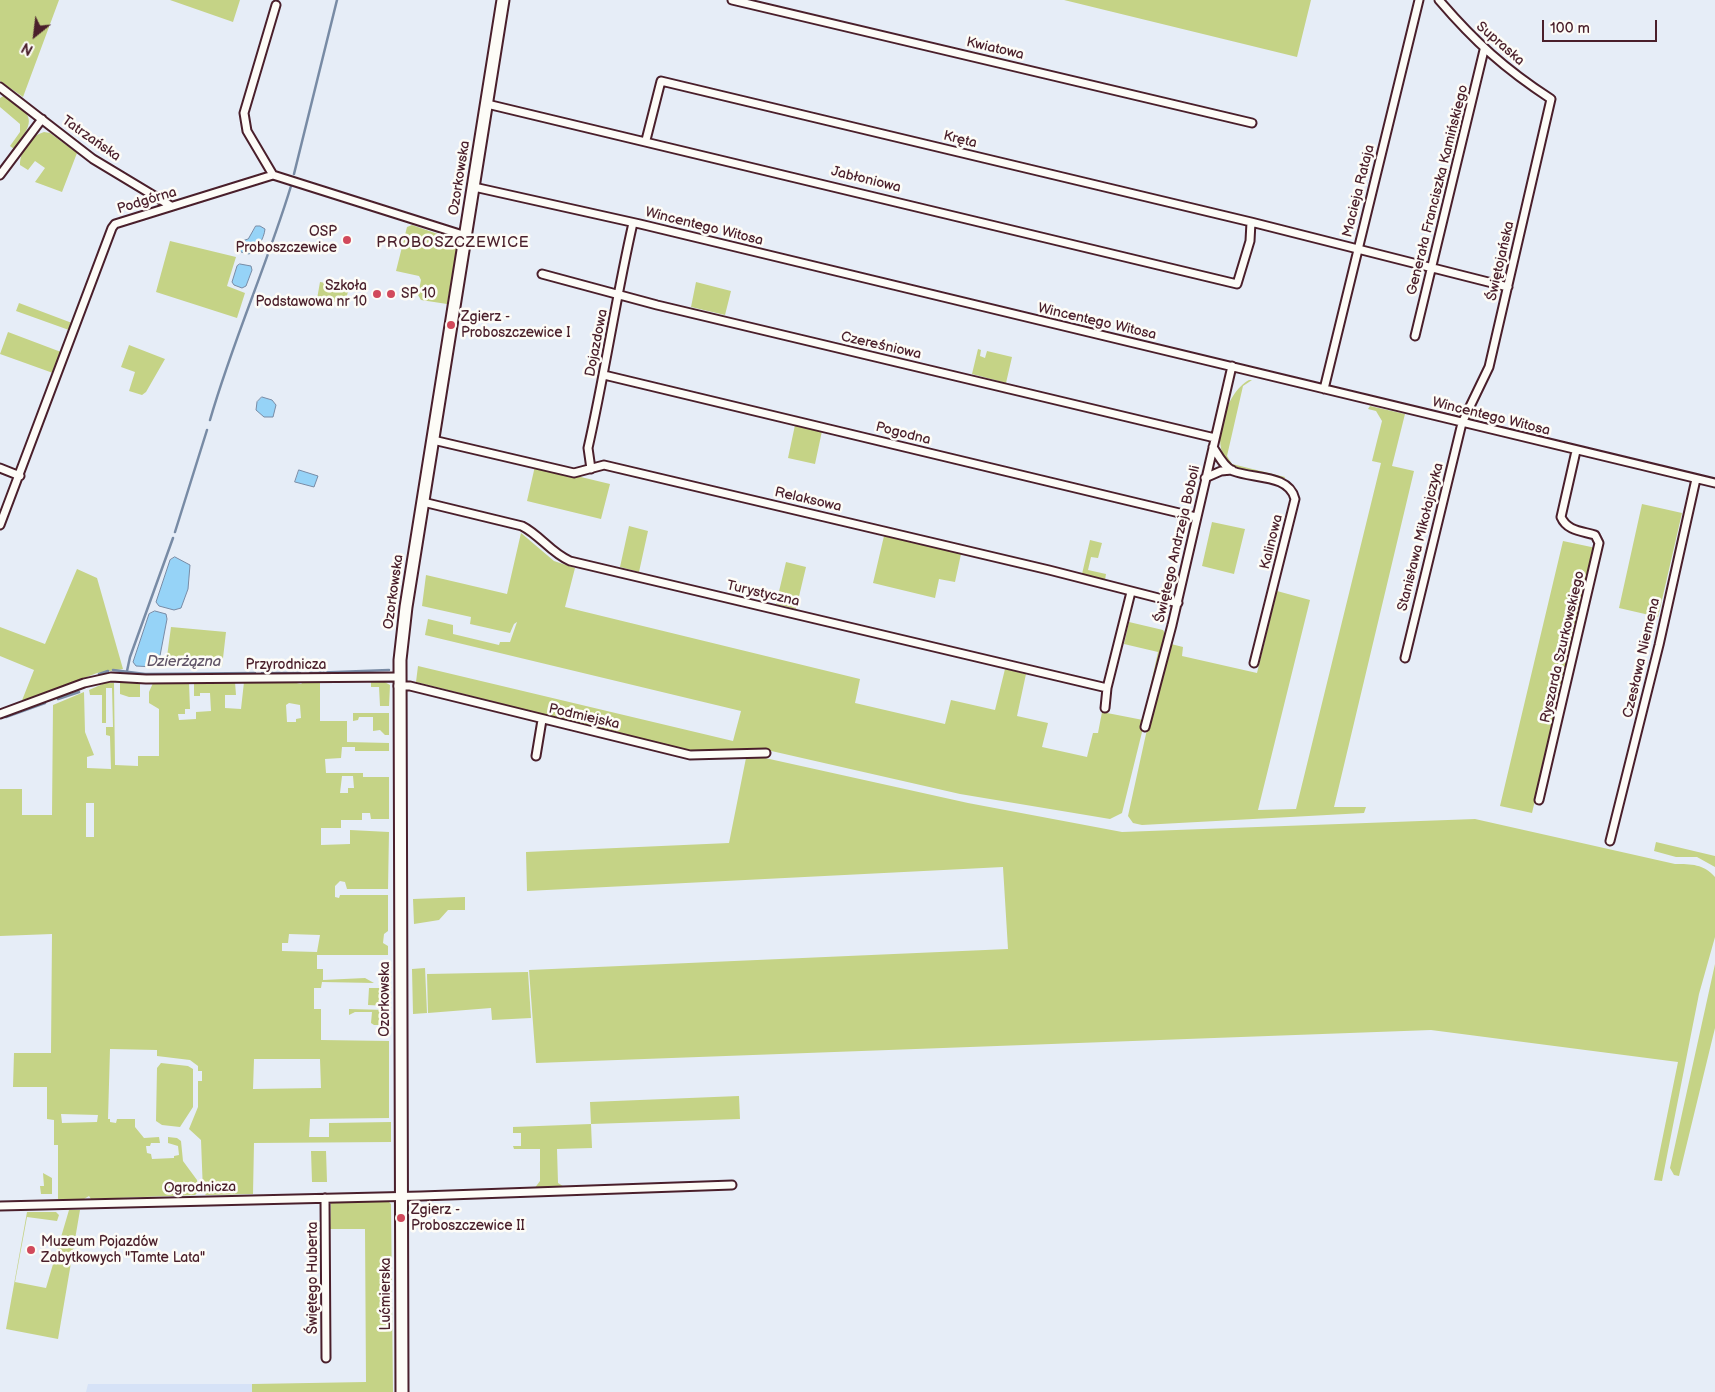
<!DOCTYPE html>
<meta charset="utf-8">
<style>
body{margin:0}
#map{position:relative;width:1715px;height:1392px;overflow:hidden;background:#e6edf7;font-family:"Balsamiq Sans",sans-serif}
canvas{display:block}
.north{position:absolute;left:10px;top:10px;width:50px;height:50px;-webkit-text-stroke:4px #fdfcf7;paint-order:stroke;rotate:209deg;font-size:14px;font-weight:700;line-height:20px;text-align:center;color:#4a1f2b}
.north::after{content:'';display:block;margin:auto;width:18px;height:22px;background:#4a1f2b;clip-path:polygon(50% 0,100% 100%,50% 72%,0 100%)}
.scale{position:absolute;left:1542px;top:20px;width:115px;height:22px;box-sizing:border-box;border:2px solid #4a1f2b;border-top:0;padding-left:6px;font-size:15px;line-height:18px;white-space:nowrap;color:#4a1f2b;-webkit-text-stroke:4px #fdfcf7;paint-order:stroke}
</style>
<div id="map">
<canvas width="1715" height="1392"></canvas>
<div class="north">N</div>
<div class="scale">100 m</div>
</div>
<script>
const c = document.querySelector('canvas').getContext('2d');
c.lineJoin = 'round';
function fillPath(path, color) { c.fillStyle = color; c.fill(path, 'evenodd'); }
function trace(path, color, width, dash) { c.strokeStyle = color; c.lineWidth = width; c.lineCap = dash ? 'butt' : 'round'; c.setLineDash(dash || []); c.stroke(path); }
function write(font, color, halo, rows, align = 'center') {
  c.font = font + ' "Balsamiq Sans",sans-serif'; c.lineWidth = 5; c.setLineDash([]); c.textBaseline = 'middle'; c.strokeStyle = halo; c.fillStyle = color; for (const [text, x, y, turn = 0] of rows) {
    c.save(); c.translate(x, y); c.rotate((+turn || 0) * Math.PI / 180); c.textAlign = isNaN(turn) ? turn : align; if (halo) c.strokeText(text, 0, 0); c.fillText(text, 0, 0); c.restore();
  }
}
fillPath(new Path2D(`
 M88,1384H252V1392H86Z`), '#d6e2f7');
fillPath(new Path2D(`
 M0,0H59L23,97L0,81Z
 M170,0H240L233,22Z
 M1064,0H1311L1297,57Z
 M5,95C33,117 37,118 14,149L10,146L20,132V124L0,107V98Z
 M44,132L50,133L77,153L62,192L35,182L45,168L35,161L28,170L20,165C20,151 30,136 44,132Z
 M412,225L458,241L447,304L421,300L418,295L421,280L419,276L396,271L407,227Z
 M170,241L236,257L227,286L245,293L237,318L156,292Z
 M320,282L349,287L345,304L317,299Z
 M696,282L731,291L725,315L691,307Z
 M19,303L72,323L69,330L16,311Z
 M8,332L61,352L53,373L0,354Z
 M129,345L165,359L146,392L142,395L129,391L135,372L121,367Z
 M978,349L981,350L980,356L985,358L987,351L1012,357L1006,383L972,374Z
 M1249,380H1252L1243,386L1227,456L1232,464L1285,477L1284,479C1269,476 1245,475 1232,466C1207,448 1226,392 1249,380Z
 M1370,406L1405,414L1392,466L1414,471L1334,807H1366L1364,813L1142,825L1133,823L1128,816L1146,734L1171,644L1183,647L1182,656L1257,673L1277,591L1310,600L1258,810L1296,809L1381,463L1372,461L1382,421L1376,411L1368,409Z
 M795,425L822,431L815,464L788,458Z
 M535,466L610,484L601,519L527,501Z
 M1642,504L1682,513L1658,617L1619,608Z
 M1212,522L1245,529L1234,574L1202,566Z
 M629,526L648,531L639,572L620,567Z
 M521,533L554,561L575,568L565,607L860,679L855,703L945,724L951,700L995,710L1005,669L1026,674L1017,716L1048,723L1042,747L1087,757L1093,733H1098L1102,712L1143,720L1158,652L1124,644L1129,622L1163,630L1166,635L1122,813L1110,819L960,794L767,750L735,749L690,751L416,682L418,666L733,741L741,711L425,635L428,619L453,625V634L499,645L500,642H510L517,622L514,624L510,633L470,624L471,617L422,606L426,575L507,594Z
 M884,536L961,554L955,582L939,579L935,598L873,583Z
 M1090,540L1102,543L1098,558L1091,557L1088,570L1106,574L1105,580L1082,574Z
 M1563,541L1596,548L1532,813L1500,806Z
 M786,562L806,567L796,609L776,604Z
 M77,569L97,578L123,669L97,673L21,703L34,670L0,656V627L45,644Z
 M171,627L226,632L222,667L166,664Z
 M371,680H381L390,685L389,706H380L379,687H371Z
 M304,681H320V721H347V742L389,743V751H355V747H342L341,758L325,759L326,773H363V777H389V819H371L370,813H362V820H341V828H321V845L350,844V830L389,832L388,889H347L345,882L340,881L335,886V897L339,898L340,895H388V931L384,934L383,943L388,946V955H317V969H323V980L365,978L374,983L322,982L321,988H314V1009H321V1040L389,1041V1118L310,1119L309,1137H329V1123L391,1122V1142L254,1143L253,1194L206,1195L203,1192L201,1140L189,1129L198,1107V1081H202V1071H198V1066L190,1060L157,1056V1050L110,1049L108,1119H110V1122L116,1123L117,1119H135V1127L144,1138L159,1137L160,1143H151L150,1146H146L147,1153L151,1154L152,1159L174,1158V1156L179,1155L178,1146L168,1143V1137L177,1138L181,1141L183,1161L197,1180L198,1192L195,1195L91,1199L89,1196L84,1199H58V1145H54V1120L47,1119V1087H13L14,1053H51L52,934L0,936V789H22V815H52L53,705L84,692L85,732L94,755L87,757V768L111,769L110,736L106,735V727H113L112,688H106V723H102V695H90L89,690L105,683H114L115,765L138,766V756H159V709L149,703V692L153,683H189L190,709H185V714H178L179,720L196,719V712L211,711L210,693H200V696H194V683L235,682L236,695H225V708L241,709L244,682H292L301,684ZM289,703L300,705L301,718L296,719V722H287L286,705ZM342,776H353L354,788H348V793H340ZM86,803H94V837H86ZM289,934L320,935L317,952L282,951V943H288ZM254,1059H320L321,1088L253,1089ZM61,1114L98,1115L97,1122L62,1123Z
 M120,683H140V697H129L120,694Z
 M353,713H389V735H385L380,730L373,731V717H359L358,720L353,721Z
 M746,758H765L968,803L1122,832L1475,819L1675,864C1691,864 1704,864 1715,877V937L1699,994L1662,1181L1654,1180L1678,1062L1431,1030L536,1063L529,970L1008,949L1003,867L527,891L526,852L729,843Z
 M1656,842L1715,856V867L1697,857H1676L1654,851Z
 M465,897V910H448L439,920L414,924L413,899Z
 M1715,964V1028L1679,1176L1674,1175L1670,1168Z
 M425,968L427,1013L413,1014L412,969Z
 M528,972L531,1018L492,1020L491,1008L428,1013L427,974Z
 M369,988H387V1006L368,1005Z
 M349,1009L387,1010L384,1017H387V1025H374L371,1023L372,1012H355L349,1015Z
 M161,1063L188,1066L193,1069V1107L180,1127L162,1125L156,1121L157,1068Z
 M739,1096L740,1119L591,1124L592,1148L557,1149L558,1183L566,1188L534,1189L540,1181V1149H514L513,1146H521V1133H513V1127L591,1124L590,1102Z
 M311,1151H326L327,1182H312Z
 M43,1173L52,1178V1194H41L40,1186H44Z
 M388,1201L391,1204L393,1392H252V1384L366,1382L365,1229H330L331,1202Z
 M69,1210H80L58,1339L6,1329L27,1212H56L59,1215L57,1221L27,1217L15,1282L46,1288Z`), '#c5d386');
const water = new Path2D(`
 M256,226H260L265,229C264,239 257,250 249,254L241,252L239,247L242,241L248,239Z
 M240,264L251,266L252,270L246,286L242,288L234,285L232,282L237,266Z
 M262,397L272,400L276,405L273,417H264L256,410L257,402Z
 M299,470L318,476L314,487L295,482Z
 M175,557L190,565L188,589L181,608L174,610L159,606L156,602L170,560Z
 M155,611L166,614L167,619L159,661L154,667L136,666L133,662L149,614Z`);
fillPath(water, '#96d3f7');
trace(water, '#788ba5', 1);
trace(new Path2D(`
 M294,174L337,0
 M210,420C233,340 267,265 291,186
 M175,532L207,430
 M113,670L145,674L255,673
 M127,671L130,657L173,538
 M262,673H300
 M310,673L389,670
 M99,674L108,671
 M58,699L79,692
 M6,717L45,703`), '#788ba5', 2.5);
const minor = new Path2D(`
 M732,0L1252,123
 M0,87L93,159L171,206
 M487,104L1237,284L1250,241L1251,222L661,81L646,140
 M0,175L42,119
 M273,175L247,131L244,113L276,5
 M474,187L640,224L1715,483
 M1251,222L1508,287
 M542,274L657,305L1215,438
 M1415,336L1484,50
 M604,375L1196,517
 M1324,389L1419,0
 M433,440L574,473L604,465L1049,570L1178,603
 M1213,447C1218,455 1224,467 1233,471C1253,479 1289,474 1295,499L1254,663
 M0,468L20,476
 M591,469L588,448C605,373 616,297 633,223
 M1205,478L1221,471L1232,470
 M423,502L522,526C540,535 551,553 570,561L1107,688
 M0,525L112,228L115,224L273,175L466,236
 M1405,658L1462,423L1489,367L1551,99C1505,69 1475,42 1439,0
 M398,686H410L690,755L766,753
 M1105,708L1107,688L1131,592
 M0,714L84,683L111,677L146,679L399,677
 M1145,727L1172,625L1232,366
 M536,756L542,720
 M1539,800L1599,543L1595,535C1582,531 1567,531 1561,517L1576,451
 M1610,841L1659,645L1696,479
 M325,1198L326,1358
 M0,1206L421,1196L732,1185`);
const primary = new Path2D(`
 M402,1392L400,660L406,607L503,0`);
trace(minor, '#4a1f2b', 11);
trace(primary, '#4a1f2b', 15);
trace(minor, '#fdfcf7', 7);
trace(primary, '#fdfcf7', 11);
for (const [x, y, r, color] of [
 [347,240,5,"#d1495b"],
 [377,294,5,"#d1495b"],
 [391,294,5,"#d1495b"],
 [451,325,5,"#d1495b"],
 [401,1218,5,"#d1495b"],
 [31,1250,5,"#d1495b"]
]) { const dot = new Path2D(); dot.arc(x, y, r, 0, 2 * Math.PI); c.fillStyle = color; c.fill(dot); trace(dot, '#fdfcf7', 2); }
write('14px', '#4a1f2b', '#fdfcf7', [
 ["Supraska",1500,44,41],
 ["Kwiatowa",995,49,13],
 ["Tatrzańska",91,139,35],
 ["Kręta",960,140,14],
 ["Ozorkowska",460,178,-81],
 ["Jabłoniowa",866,180,14],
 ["Generała Franciszka Kamińskiego",1438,190,-76],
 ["Macieja Rataja",1359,191,-76],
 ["Podgórna",147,201,-17],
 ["Wincentego Witosa",704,227,14],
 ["Świętojańska",1501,261,-77],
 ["Wincentego Witosa",1097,322,13],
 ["Dojazdowa",597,343,-79],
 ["Czereśniowa",881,346,13],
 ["Wincentego Witosa",1491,417,14],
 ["Pogodna",903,434,14],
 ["Relaksowa",808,500,13],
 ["Stanisława Mikołajczyka",1421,537,-76],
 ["Kalinowa",1272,542,-76],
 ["Świętego Andrzeja Boboli",1178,544,-77],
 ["Ozorkowska",394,592,-82],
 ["Turystyczna",763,594,13],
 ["Ryszarda Szurkowskiego",1563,647,-77],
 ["Czesława Niemena",1642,658,-77],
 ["Przyrodnicza",286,665],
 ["Podmiejska",584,717,13],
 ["Ozorkowska",385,999,-90],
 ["Ogrodnicza",200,1188,-1],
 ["Świętego Huberta",313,1278,-90],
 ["Lućmierska",386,1294,-90]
]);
write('14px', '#4a1f2b', '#fdfcf7', [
 ["OSP",337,232,"right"],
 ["Proboszczewice",337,248,"right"],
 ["Szkoła",367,286,"right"],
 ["Podstawowa nr 10",367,302,"right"],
 ["SP 10",401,294],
 ["Zgierz -",461,317],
 ["Proboszczewice I",461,333],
 ["Zgierz -",411,1210],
 ["Proboszczewice II",411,1226],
 ["Muzeum Pojazdów",41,1242],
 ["Zabytkowych \"Tamte Lata\"",41,1258]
], 'left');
c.letterSpacing = '1px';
write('15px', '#4a1f2b', '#fdfcf7', [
 ["PROBOSZCZEWICE",453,243]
]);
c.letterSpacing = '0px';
write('italic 15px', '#615568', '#fdfcf7', [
 ["Dzierżązna",184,662]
]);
</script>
